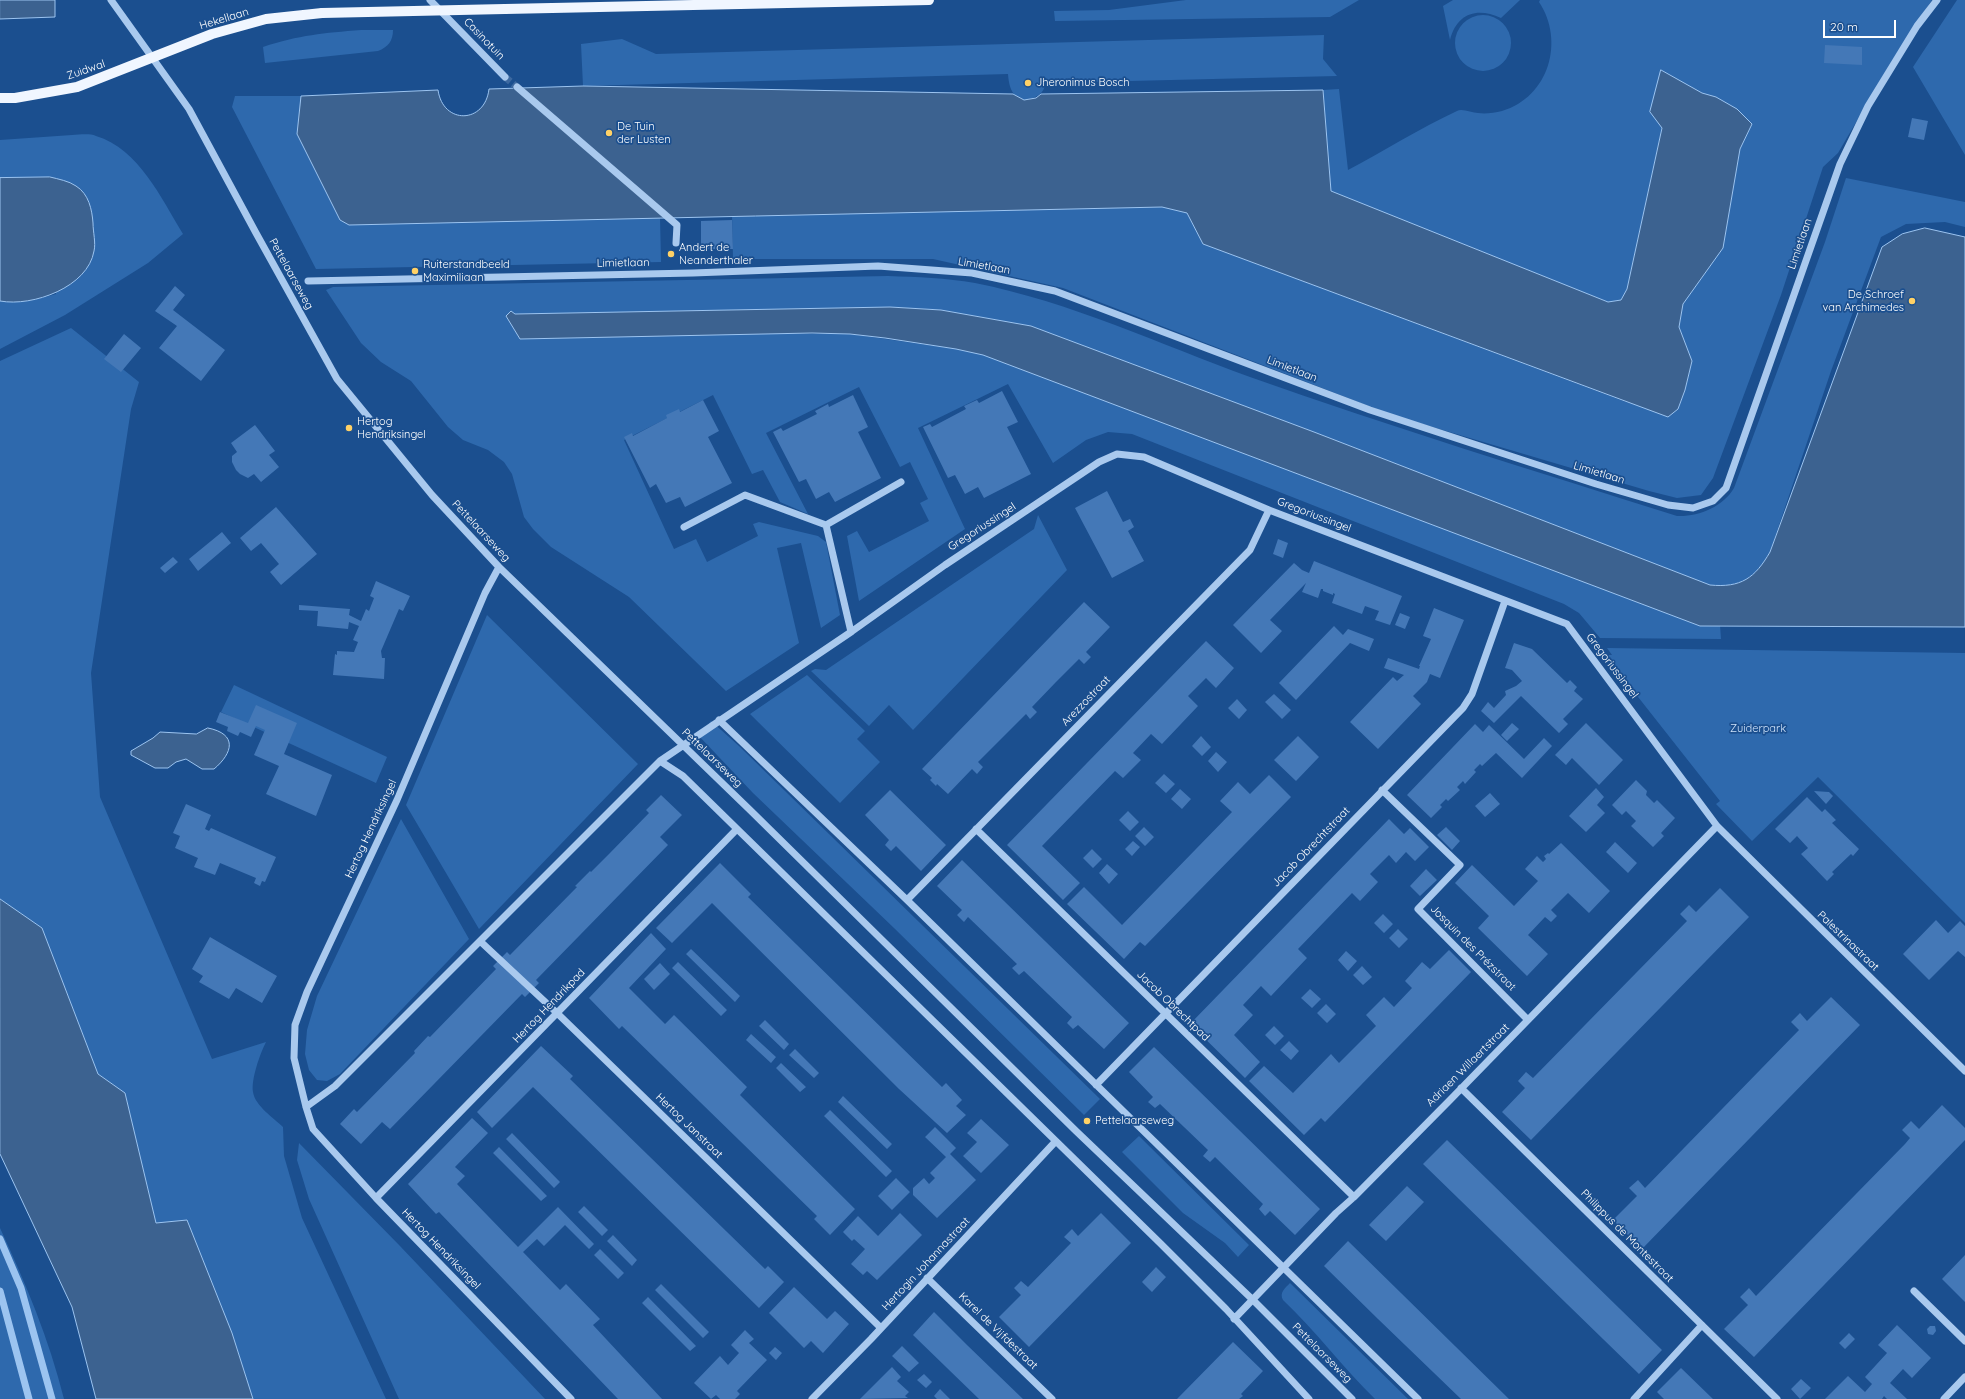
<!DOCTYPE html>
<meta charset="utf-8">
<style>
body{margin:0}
#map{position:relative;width:1965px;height:1399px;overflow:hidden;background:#1b4f8f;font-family:Quicksand,sans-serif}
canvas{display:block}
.scale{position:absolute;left:1823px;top:20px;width:73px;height:18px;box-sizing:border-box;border:2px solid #fff;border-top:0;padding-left:5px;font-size:12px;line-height:14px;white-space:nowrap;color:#fff;-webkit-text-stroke:3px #1b4f8f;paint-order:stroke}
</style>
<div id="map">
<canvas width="1965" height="1399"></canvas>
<div class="scale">20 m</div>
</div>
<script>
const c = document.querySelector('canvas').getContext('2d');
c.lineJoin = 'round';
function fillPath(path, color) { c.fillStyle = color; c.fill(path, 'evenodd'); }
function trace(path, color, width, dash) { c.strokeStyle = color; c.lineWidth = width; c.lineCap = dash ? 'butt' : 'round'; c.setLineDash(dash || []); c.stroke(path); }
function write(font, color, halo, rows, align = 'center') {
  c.font = font + ' Quicksand,sans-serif'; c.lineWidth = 3.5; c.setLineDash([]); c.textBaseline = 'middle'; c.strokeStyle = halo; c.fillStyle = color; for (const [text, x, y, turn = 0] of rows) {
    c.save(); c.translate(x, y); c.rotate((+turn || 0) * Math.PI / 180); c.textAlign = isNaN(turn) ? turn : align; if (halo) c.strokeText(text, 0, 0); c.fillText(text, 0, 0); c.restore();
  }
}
fillPath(new Path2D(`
 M1186,0H1359L1330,17L1055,21L1054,11L1109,10Z
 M1453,0H1520L1501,18C1477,7 1457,13 1450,40L1443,6Z
 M1540,0H1932L1895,56L1838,153L1823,167L1781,295L1713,478L1701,495L1677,498L1649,491L1392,415L1063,288L933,259H733L732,215L1162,207L1187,213L1203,244L1626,402L1678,409L1685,390L1692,361L1679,327L1683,304L1723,248L1740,149L1752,124C1736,107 1724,101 1702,93C1688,88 1674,78 1661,70L1662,127L1627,289L1621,300L1608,302L1331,191L1323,90L1339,89L1348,170C1384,151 1420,128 1457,111C1462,108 1472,113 1478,113C1485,114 1494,113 1502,111C1549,97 1565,41 1539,2Z
 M1957,0H1965V155L1913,67Z
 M1455 43a28 28 0 1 1 56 0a28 28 0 1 1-56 0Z
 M361,30H393C393,41 388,47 378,51L265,63L263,47C299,35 324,33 361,30Z
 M1324,35L1323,59L1337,76L1046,83C1043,95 1036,98 1024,100C1011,96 1009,86 1008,74L583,86L581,44L622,39L656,54Z
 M235,96H301L297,134L349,225L660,217L661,262L316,269L232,107Z
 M72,135C79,135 89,133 96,136C139,149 161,198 183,234L148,263L65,315L0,349V298C22,304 34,300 56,294L50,177L0,178V140Z
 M1846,178L1965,202V227L1945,222L1906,224L1881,237L1831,371L1770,552C1755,578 1741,588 1710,585L1314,432L1031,326L942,310L890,307L515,314L511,311L521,339L716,334H850L956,349L983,355L1700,626L1720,625L1721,639L1600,638L1579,613L1564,604L1132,434L1108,432L1086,440L1053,463L1008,384L918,428L965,529L859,601L847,536L857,531L869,552L929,521L920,503L928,499L910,462L900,467L859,387L766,433L808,514L780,502L763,470L752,474L713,395L624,440L674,549L696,539L707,562L758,536L753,524L759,522L818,536L826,542L840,615L821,628L801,543L777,548L799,643L726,691L629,597L551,547L533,529L524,517L512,474L504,462L488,450L463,440L448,427L411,381L381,362L361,343L326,290L333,287L888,276C917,277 946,278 975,283C1071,302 1159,344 1250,377C1391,427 1535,471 1677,516C1698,517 1723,507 1734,488L1825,242Z
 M71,328L139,382L131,409L91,673L100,797L212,1059L266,1042C260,1054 251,1079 253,1092C255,1106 274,1118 283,1127L284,1156L302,1218L386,1399H253L232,1333L156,1224L125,1093L98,1074L42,928L0,899V361Z
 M1038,515L1067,570L913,730L889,705L869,726L811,671L815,669L826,670L1034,529Z
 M487,615L638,764L479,929L406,805Z
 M1607,648L1965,653V923L1818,777L1752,841L1716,804L1720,801L1605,655H1612Z
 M807,675L865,731L857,739L880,762L840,803L750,714Z
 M234,685L387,757L376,783L221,712Z
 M711,721L739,746L1100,1099L1084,1115L894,928L753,793L699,736Z
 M401,819L469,939L340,1074L327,1081L317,1080L309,1070L305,1054L307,1030L317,996Z
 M1139,1136L1249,1245L1238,1257L1225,1243L1183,1213L1122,1152Z
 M299,1143L400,1246L545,1399H399L309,1199L297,1160Z
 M0,1228C26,1284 49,1339 64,1399H0Z
 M1290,1283L1408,1399H1375C1343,1368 1316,1331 1283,1300C1279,1293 1285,1288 1290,1283Z`), '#2e69ad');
const water = new Path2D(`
 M0,0H55V17L0,19Z
 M1661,70L1702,93L1716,97L1737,109L1752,124L1740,149L1723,248L1683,304L1679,327L1692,361L1685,390L1678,409L1668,417L1203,244L1187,213L1162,207L349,225L340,220L297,134L301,96L438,90C443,125 485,124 489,89L583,86L1013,94L1024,100L1036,98L1041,94L1323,90L1331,191L1608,302L1621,300L1627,289L1662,128L1650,112Z
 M50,177C58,179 69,181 76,186C89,194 92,210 93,223C93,232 96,243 94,251C88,287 33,307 0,301V178Z
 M1925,228L1965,237V627L1700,626L983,355L956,349L885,338L850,334L812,333L520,339L506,316L511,311L515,314L890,307L941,310L1031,326L1314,432L1710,585C1741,588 1755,578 1770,552L1882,247L1902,234Z
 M208,728C238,734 233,753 214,769H202L186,759L176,762L168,768H155L131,755V751L153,738L160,732L196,734Z
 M0,899L42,928L98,1074L125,1093L156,1223L187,1220L232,1333L253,1399H96L72,1307L0,1154Z`);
fillPath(water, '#3c6290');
trace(water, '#9cc4f0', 1);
trace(new Path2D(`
 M0,1239L21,1288L52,1399
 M0,1291L29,1399`), '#9cc4f0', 7);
fillPath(new Path2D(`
 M1825,45L1862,47V65L1824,63Z
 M1912,118L1928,121L1924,140L1908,137Z
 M732,220L733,249H701V221Z
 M175,286L185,295L173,310L225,350L201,381L159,348L177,326L155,311Z
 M124,334L141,348L121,372L104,359Z
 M1002,391L1018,422L1007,427L1031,474L984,498L978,487L965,494L955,475L948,478L923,427L930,424L932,427L966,409L964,406L977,400L979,403Z
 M853,395L868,427L858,432L881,478L835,502L829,492L816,499L806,479L799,482L773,432L781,428L783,431L817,414L815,411L828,404L829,407Z
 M703,400L719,431L708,437L732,483L685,507L680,497L666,503L656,484L650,488L624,437L632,433L633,436L667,418L666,415L679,409L680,412Z
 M255,425L275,451L269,455L279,467L261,482L254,474L248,478L240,474L236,470L232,462V456L237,452L231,443Z
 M1107,491L1123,522L1130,519L1134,527L1128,531L1144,561L1112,578L1075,508Z
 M276,507L317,554L281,585L270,572L279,564L261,543L251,551L240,538Z
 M222,532L231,543L198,571L189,559Z
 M1278,539L1288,543L1283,558L1273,554Z
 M173,557L178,562L165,573L160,568Z
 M1314,561L1402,596L1390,625L1375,620L1379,611L1365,606L1362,614L1332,603L1335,594L1333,593V595L1323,591V589H1321L1318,598L1302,592L1306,583L1270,620L1282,631L1261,653L1233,625L1294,563L1302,570L1309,573Z
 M376,581L410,596L403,611L399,609L381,651L382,658H385L384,679L333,675L335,654L337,655V651L354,652L358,642L353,640L359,626L349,622L348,629L317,626L318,611L299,610V605L350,609L349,615L361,621L366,609L369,611L374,598L370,596Z
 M1084,602L1110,627L1086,652L1091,657L1084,664L1079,659L1056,682L1032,707L1037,712L1030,719L1026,714L978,762L983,767L977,774L972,769L948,794L937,784L936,786L930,780L932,778L922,769Z
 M1434,608L1464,620L1440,678L1430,674L1427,682L1413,696L1421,704L1378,749L1350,722L1393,677L1397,681L1404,675L1384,668L1388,658L1419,669L1420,666H1419L1431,639L1423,636Z
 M1400,613L1410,617L1405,629L1395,625Z
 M1334,626L1343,635L1348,629L1374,639L1369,651L1350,643L1296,700L1279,683Z
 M1206,641L1234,668L1216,688L1206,678L1188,696L1198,706L1162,744L1151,734L1133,753L1141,760L1123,778L1115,771L1042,846L1080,883L1063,900L1007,845Z
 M1514,643L1532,649L1567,683L1570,680L1577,687L1574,691L1583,699L1563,719L1568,724L1559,733L1521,696L1494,723L1481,711L1488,702L1494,708L1506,695L1505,691L1516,686L1522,681L1512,670L1505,668Z
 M1274,694L1291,710L1282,719L1265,702Z
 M1237,699L1247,710L1239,719L1228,708Z
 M256,705L297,723L284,754L332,775L316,816L266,794L279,766L254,755L265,730L256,726L251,737L240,732L238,736L227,731L228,727L216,722L220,712L248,723Z
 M1512,723L1519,729L1507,741L1501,735Z
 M1586,723L1623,760L1599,785L1572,758L1566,765L1555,755Z
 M1475,724L1483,732L1489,725L1524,759L1544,738L1552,746L1522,778L1496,753L1482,766L1480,764L1474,770L1476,772L1465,784L1463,781L1457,787L1460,790L1448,801L1446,799L1440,805L1442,807L1431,818L1407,795Z
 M1201,736L1211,747L1202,756L1192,746Z
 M1298,736L1319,757L1296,781L1274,760Z
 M1216,752L1227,762L1218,772L1208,761Z
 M1164,774L1175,784L1166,793L1155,783Z
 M1269,775L1291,797L1145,946L1140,942L1124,959L1067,904L1084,887L1122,925L1232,812L1220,801L1238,782L1250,794Z
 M1636,780L1647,791L1646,795L1654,803L1657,800L1675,818L1661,833L1664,836L1653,847L1631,826L1636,821L1626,811L1622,815L1612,805Z
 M1596,788L1604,797L1597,805L1605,813L1586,832L1569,816Z
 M1180,789L1191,799L1182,809L1171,799Z
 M890,790L946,845L921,871L896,846L891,851L885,845L889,840L865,815Z
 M1814,791L1829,792L1833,796L1826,804Z
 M1490,793L1500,804L1485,817L1475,806Z
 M661,795L682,815L660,837L668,845L536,980L539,983L525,997L522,994L390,1129L382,1122L361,1144L340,1124L354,1109L357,1112L415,1053L414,1051L428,1036L430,1037L496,969L493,966L507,952L510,955L577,887L575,886L590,871L591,872L609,854L649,813L646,810Z
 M1807,797L1822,812L1825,809L1836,820L1832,823L1859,849L1853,856L1851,854L1832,872L1834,874L1827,881L1801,854L1808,848L1797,836L1790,843L1775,829Z
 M186,804L211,815L205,829L209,831L211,828L276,857L265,882L262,881L260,886L254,883L256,878L220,863L215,875L194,867L198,858L175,848L180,836L173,833Z
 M1128,811L1139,822L1130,831L1119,820Z
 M1389,819L1404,834L1410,828L1429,847L1415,861L1406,852L1396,863L1389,855L1370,874L1378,882L1360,901L1352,893L1298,949L1307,958L1271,996L1261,986L1243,1005L1253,1015L1234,1035L1260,1062L1245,1078L1190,1024Z
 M1144,827L1154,837L1145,846L1135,836Z
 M1446,827L1460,841L1452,850L1437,835Z
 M1133,841L1140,847L1132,856L1125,849Z
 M1615,842L1637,863L1628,873L1606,852Z
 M1561,843L1610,891L1589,913L1568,893L1551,910L1557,916L1551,922L1545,917L1528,935L1548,954L1527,976L1478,928L1489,916L1455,883L1472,865L1514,906L1538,881L1525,869L1537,856L1543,862L1546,859L1544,856L1548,853L1549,854Z
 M1092,849L1102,859L1093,868L1083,858Z
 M962,860L1129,1023L1104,1049L1078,1025L1073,1029L1067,1023L1072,1017L1024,971L1019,975L1012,968L1017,964L968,917L964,922L957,915L962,910L937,886Z
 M720,863L751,894L748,897L942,1087L946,1083L962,1100L956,1106L966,1115L947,1133L899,1089L712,903L672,943L656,928Z
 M1107,864L1118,874L1109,884L1099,873Z
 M1426,869L1437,880L1420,896L1410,886Z
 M1720,888L1749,917L1531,1140L1502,1112L1525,1088L1518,1081L1526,1072L1533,1078L1687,921L1680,914L1689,905L1696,912Z
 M1383,914L1393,924L1384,933L1374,923Z
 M1936,920L1948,933L1960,921L1965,926V957L1958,951L1929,980L1903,954Z
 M1398,929L1408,939L1399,948L1389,938Z
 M651,933L666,949L629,988L665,1024L674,1015L747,1087L740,1095L742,1097L855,1209L830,1235L814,1219L817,1216L622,1026L619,1029L589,998Z
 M210,937L277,976L262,1003L236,988L229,999L199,982L203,976L192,969Z
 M691,949L740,996L735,1002L686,954Z
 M1449,950L1471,972L1325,1122L1321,1118L1304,1135L1249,1081L1264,1066L1293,1093L1331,1054L1339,1063L1376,1026L1366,1015L1384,997L1394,1007L1412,988L1405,981L1422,962L1430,969Z
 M1346,951L1357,961L1348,971L1338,960Z
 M678,962L727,1010L721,1016L672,968Z
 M660,963L670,974L654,990L644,979Z
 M1362,966L1372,977L1363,985L1353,975Z
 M1310,989L1321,999L1312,1008L1301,998Z
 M1831,997L1860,1025L1642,1249L1613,1220L1637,1196L1629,1188L1638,1180L1645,1188L1799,1030L1791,1022L1800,1013L1807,1021Z
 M1326,1004L1336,1014L1327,1023L1317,1013Z
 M765,1020L789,1044L784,1050L759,1026Z
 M1274,1026L1284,1036L1275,1045L1265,1035Z
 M751,1034L776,1057L771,1063L746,1040Z
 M1289,1041L1299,1051L1291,1060L1280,1050Z
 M541,1046L573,1076L570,1079L765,1269L768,1266L784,1282L759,1308L533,1087L492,1128L477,1112Z
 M1154,1047L1320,1209L1295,1235L1270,1211L1265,1216L1259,1209L1263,1204L1215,1157L1210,1162L1203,1156L1208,1150L1160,1104L1155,1108L1148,1102L1153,1097L1129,1072Z
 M795,1049L819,1073L814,1078L789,1055Z
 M781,1063L806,1087L800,1092L776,1068Z
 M843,1096L892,1144L887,1149L838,1102Z
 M1942,1105L1965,1128V1140L1754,1357L1724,1329L1748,1305L1740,1297L1749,1288L1756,1296L1905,1144L1910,1138L1902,1130L1911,1121L1919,1129Z
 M830,1110L892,1171L886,1177L824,1116Z
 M472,1118L488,1133L455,1167L465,1176L457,1184L518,1247L558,1207L594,1244L589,1249L565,1225L544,1246L537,1239L523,1252L560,1290L566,1284L600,1319L593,1325L662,1399H618L439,1212L436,1214L408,1184Z
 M981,1119L1009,1145L981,1173L963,1156L977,1142L967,1133Z
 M935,1127L956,1148L950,1154L976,1180L937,1218L913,1195V1188L924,1178L929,1184L935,1178L930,1173L946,1157L925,1137Z
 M512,1133L560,1182L554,1188L506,1139Z
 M1447,1140L1662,1350L1639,1374L1423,1164Z
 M499,1147L547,1196L541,1201L493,1153Z
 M896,1178L910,1192L892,1210L878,1196Z
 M1407,1186L1424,1202L1386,1241L1369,1225Z
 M584,1206L608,1230L602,1236L578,1212Z
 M900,1213L922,1235L877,1280L867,1271L863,1275L851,1264L865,1249L854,1239L852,1241L843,1232L858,1216L878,1236Z
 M1101,1213L1131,1243L1029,1347L999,1317L1021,1295L1014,1288L1021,1281L1028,1287L1071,1243L1064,1237L1072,1229L1078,1236Z
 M613,1235L637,1260L632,1266L607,1241Z
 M1348,1241L1455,1346L1509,1399H1461L1378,1319L1324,1266Z
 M600,1249L624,1273L618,1279L594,1255Z
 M1965,1255V1302L1942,1279Z
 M1156,1267L1166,1277L1152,1292L1142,1282Z
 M661,1284L709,1332L703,1338L655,1290Z
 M794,1287L827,1319L835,1311L849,1324L823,1353L811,1341L804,1348L769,1313Z
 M648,1297L696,1346L690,1351L642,1303Z
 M934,1312L967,1345L1023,1399H979L913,1335Z
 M1897,1325L1931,1358L1912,1378L1903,1369L1890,1383L1907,1399H1887L1884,1396L1882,1399H1825L1848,1376L1865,1392L1872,1384L1865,1377L1887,1353L1878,1345Z
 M1930,1326H1935L1936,1331L1933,1335L1928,1334L1927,1329Z
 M745,1330L754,1339L749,1343L767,1360L737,1391L740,1394L735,1399H720L716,1395L711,1399L694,1383L720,1356L728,1365L739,1353L731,1345Z
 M1849,1333L1855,1339L1845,1349L1839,1343Z
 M1233,1342L1263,1371L1241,1394L1243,1396L1239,1399H1177Z
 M902,1346L919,1363L909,1372L892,1356Z
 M775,1347L782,1353L776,1360L769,1353Z
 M892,1367L901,1377L897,1381L909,1392L905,1396L908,1398L860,1399Z
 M1681,1368L1713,1399H1664L1657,1392Z
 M924,1374L932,1382L926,1388L917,1380Z
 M1801,1379L1811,1388L1800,1399L1791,1389Z
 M940,1389L950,1399H937L934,1396Z`), '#4478b7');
trace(new Path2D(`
 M505,77L517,87`), '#3d69a0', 7, [7, 3.5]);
trace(new Path2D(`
 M111,0L189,109L256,233L337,379L432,495L499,567L750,810L1076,1131L1253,1300L1352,1399
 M430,0L505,77
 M517,87L677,225L676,243
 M308,281L693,273L878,266L972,273L1055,291L1370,410L1596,484L1668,505L1693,508L1713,501L1726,488L1840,164L1868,106L1917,26L1937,0
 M826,525L851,632
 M826,525L901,482
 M684,527L745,495L826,525
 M499,567L485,593L397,800L307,992L295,1025L294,1058L306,1107L313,1129L376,1198L571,1399
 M719,720L907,900L1418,1399
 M660,761L683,776L1161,1244L1226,1309L1309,1399
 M1382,790L1460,865L1418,909L1528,1020
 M976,829L1354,1197
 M907,900L1250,550L1269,510
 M481,942L557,1013L881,1328
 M1096,1085L1463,708L1472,694L1505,601
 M1461,1088L1777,1399
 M306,1107L335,1086L660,761L851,632L945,565L1099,462L1117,454L1144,457L1269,510L1567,624L1717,826L1965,1071
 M376,1198L737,829
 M927,1278L1052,1399
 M1914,1291L1965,1341
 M1234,1319L1336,1213L1354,1197L1450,1100L1717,826
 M812,1399L871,1339L1055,1142
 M1634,1399L1702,1325
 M1944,1399L1965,1377`), '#a9c9ee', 7);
trace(new Path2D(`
 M505,9L929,0
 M0,98H15L77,87L212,34L266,19L322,13`), '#f0f6ff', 10);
trace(new Path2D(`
 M322,13L505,9`), '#f0f6ff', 10);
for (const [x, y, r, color] of [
 [1028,83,4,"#ffd166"],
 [609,133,4,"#ffd166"],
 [671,254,4,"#ffd166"],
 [415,271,4,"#ffd166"],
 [1912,301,4,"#ffd166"],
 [349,428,4,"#ffd166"],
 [1087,1121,4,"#ffd166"]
]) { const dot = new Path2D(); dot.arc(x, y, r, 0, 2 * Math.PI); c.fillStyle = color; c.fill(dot); trace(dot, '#1b4f8f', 1.5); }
write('11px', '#fff', '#1b4f8f', [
 ["Hekellaan",224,19,-17],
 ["Casinotuin",484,39,46],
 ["Zuidwal",86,70,-19],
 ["Limietlaan",1800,244,-71],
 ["Limietlaan",623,263,-1],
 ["Limietlaan",984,266,10],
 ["Pettelaarseweg",291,274,61],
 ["Limietlaan",1292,369,21],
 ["Limietlaan",1599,473,17],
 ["Gregoriussingel",1314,515,21],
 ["Gregoriussingel",982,527,-33],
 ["Pettelaarseweg",481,531,47],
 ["Gregoriussingel",1612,666,53],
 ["Arezzostraat",1086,701,-46],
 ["Pettelaarseweg",712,758,44],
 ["Hertog Hendriksingel",371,829,-65],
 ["Jacob Obrechtstraat",1311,847,-46],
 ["Palestrinastraat",1848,941,44],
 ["Josquin des Prézstraat",1473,948,45],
 ["Hertog Hendrikpad",549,1006,-46],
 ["Jacob Obrechtpad",1173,1006,44],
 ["Adriaen Willaertstraat",1468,1065,-45],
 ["Hertog Janstraat",689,1126,44],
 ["Philippus de Montestraat",1627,1236,45],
 ["Hertog Hendriksingel",441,1249,46],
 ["Hertogin Johannastraat",926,1264,-47],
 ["Karel de Vijfdestraat",998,1331,44],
 ["Pettelaarseweg",1322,1353,45]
]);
write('11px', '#fff', '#1b4f8f', [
 ["Jheronimus Bosch",1036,83],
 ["De Tuin",617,127],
 ["der Lusten",617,140],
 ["Andert de",679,248],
 ["Neanderthaler",679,261],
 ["Ruiterstandbeeld",423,265],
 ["Maximiliaan",423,278],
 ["De Schroef",1904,295,"right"],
 ["van Archimedes",1904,308,"right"],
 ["Hertog",357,422],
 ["Hendriksingel",357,435],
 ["Pettelaarseweg",1095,1121]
], 'left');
write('11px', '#cfe3fa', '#1b4f8f', [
 ["Zuiderpark",1758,729]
]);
</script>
